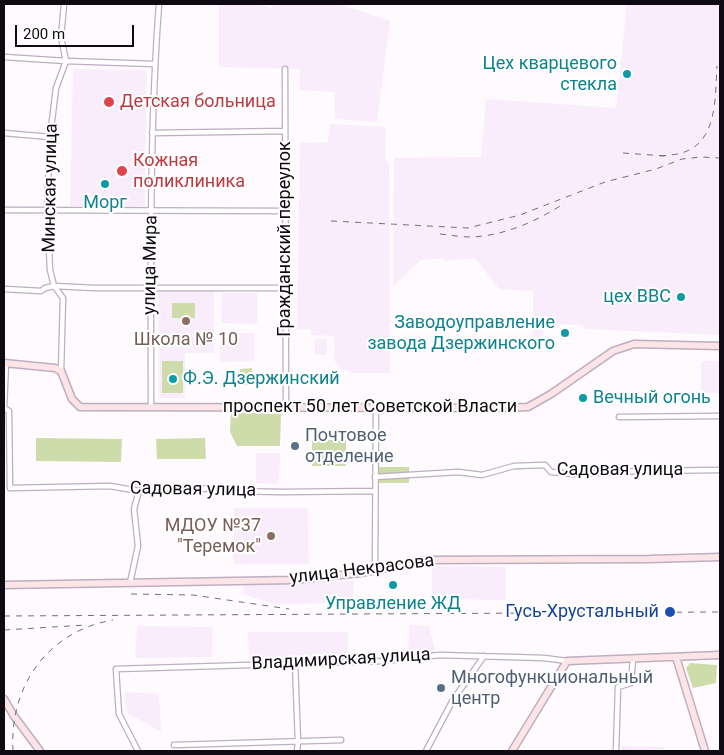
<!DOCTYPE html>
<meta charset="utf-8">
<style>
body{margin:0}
#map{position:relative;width:724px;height:755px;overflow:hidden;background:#fefafe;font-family:Roboto,sans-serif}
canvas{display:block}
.frame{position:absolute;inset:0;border:5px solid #0f0a11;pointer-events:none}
.scale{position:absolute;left:15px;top:25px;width:119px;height:22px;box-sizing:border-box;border:2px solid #0f0a11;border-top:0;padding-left:6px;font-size:15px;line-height:18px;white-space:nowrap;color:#0f0a11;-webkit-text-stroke:4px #fff;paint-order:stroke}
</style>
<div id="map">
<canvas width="724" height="755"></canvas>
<div class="frame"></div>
<div class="scale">200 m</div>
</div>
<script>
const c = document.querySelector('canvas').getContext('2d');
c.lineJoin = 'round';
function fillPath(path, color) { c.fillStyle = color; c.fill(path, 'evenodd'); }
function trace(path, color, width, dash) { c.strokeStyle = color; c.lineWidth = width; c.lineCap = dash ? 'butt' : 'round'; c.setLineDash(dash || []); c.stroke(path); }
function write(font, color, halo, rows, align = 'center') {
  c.font = font + ' Roboto,sans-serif'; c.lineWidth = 4; c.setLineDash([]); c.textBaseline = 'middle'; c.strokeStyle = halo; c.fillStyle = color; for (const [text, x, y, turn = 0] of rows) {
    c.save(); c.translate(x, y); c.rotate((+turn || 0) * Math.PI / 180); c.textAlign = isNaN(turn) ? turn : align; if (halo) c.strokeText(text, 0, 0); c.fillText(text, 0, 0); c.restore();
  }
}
fillPath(new Path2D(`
 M219,4H256L272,8L273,4H339L390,21L377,122L335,119V92L299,90L300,69L219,67Z
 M627,4H720V335L585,329L582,325L544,324L543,337H533V291L499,289L475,258L445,261L444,258L421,260L393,286L394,158L481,157L486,99L616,108Z
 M73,69L147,70L145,207L70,206Z
 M330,124L386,127L385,158L389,164L390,373H353L341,369L334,360V336L311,335V329L297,330L300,143L328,142Z
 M158,290H214V353H185V398H159Z
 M222,293H257V324L221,323Z
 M220,333H254V361L220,362Z
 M315,339H327V355H315Z
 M701,361H720V393H701Z
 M256,453H280L279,484L256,483Z
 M234,508H308L309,564H233Z
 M432,566L506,567V600L432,599Z
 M354,581L353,603L273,604L243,594V585Z
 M409,625L429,626L436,654H408Z
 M137,626L213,627L212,657L135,658Z
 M248,632H348V657L249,658Z
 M124,692L159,694L161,732L127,713Z
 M621,746L665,747L664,751H621Z`), '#f9edfc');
fillPath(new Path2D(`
 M172,303H195V318H172Z
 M162,361H183V393H162Z
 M252,368L253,385H240V369Z
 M231,412L281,414L280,446H237L230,432Z
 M36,438L122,439L121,462L36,461Z
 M205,438L206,459H157L156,439Z
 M312,440H346V466H312Z
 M377,467H409V483H376Z
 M690,663L717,665L716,683L693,688L686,668Z`), '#cedcac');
const street = new Path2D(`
 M4,57L66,61L154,64
 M285,69L286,408
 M4,133L50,137
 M152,133L285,131
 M4,210L285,211
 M4,289L41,291L45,288L54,286L95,288H286
 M6,363L4,408L9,411L10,488L110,486L139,491L147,488H199L225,491L283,492L375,491
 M61,371L63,298L54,286L50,270L49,249L52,229L47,211L50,137L56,88L66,61L61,37L64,4
 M151,406C151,272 149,138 159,4
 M619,417L720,416
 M375,477L458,472L482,475L514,466L545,465L551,472L573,474L639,471L720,470
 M375,570L376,408
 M130,583L138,546L134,509L139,491
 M295,663L298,742L297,751
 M174,745L341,740
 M138,751L119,714L116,669L384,661L440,655L544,658L567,661
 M426,751L453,700L484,656
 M616,751L618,687L631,683L633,658`);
const secondary = new Path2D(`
 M4,363L55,368L61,371L72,399L80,407L499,408L528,407L551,394L613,351L634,344L720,346
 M4,585L293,580L360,573L430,560L649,559L720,557
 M676,657L705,751
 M4,699L14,716L40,751
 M512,751L567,661L720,655`);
trace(street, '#bdaec0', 7);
trace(secondary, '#bdaec0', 9);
trace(street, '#fff', 4.5);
trace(secondary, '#fde5e7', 6);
trace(new Path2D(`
 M623,153L666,156
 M660,156C669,155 679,155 687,151C718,138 715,94 717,66
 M331,221L468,228L520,215L605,182L656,169L682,159L701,157L720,158
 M440,234C450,235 460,237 471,237C504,236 537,221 565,203
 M131,594L193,595L289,609
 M4,616L720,612
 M4,630L86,625
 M13,751C9,686 48,631 113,620`), '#736e74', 1, [6, 6]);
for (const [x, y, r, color] of [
 [627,74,5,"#0f9aa8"],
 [109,102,6,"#e0444e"],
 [122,171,6,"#e0444e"],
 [105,184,5,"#0f9aa8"],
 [681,297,5,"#0f9aa8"],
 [186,321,5,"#8d6e63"],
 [565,333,5,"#0f9aa8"],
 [173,379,5,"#0f9aa8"],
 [583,398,5,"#0f9aa8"],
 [295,446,5,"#5c6f8a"],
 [271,536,5,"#8d6e63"],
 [393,585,5,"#0f9aa8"],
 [670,612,6,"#1a4fb4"],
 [441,688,5,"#5c6f8a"]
]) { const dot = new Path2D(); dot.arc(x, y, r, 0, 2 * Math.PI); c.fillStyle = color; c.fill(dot); trace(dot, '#fff', 2); }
write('18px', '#0d838f', '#fff', [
 ["Цех кварцевого",617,64],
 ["стекла",617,85],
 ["Морг",105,203,"center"],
 ["цех ВВС",671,297],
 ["Заводоуправление",555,323],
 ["завода Дзержинского",555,344],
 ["Ф.Э. Дзержинский",183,379,"left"],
 ["Вечный огонь",593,398,"left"],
 ["Управление ЖД",393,604,"center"]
], 'right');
write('18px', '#be3a42', '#fff', [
 ["Детская больница",120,102],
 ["Кожная",133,161],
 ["поликлиника",133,182]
], 'left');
write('18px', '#0f0a11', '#fff', [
 ["Минская улица",51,188,-89],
 ["Гражданский переулок",285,239,-90],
 ["улица Мира",151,265,-89],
 ["проспект 50 лет Советской Власти",370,407],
 ["Садовая улица",620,470],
 ["Садовая улица",193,490,1],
 ["улица Некрасова",362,570,-7],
 ["Владимирская улица",341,660,-3]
]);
write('18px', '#785e54', '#fff', [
 ["Школа № 10",186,340],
 ["МДОУ №37",261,526,"right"],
 ["\"Теремок\"",261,547,"right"]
]);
write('18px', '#4e5e75', '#fff', [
 ["Почтовое",305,436],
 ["отделение",305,457],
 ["Многофункциональный",451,678],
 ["центр",451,699]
], 'left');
write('18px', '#164399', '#fff', [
 ["Гусь-Хрустальный",659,612]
], 'right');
</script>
